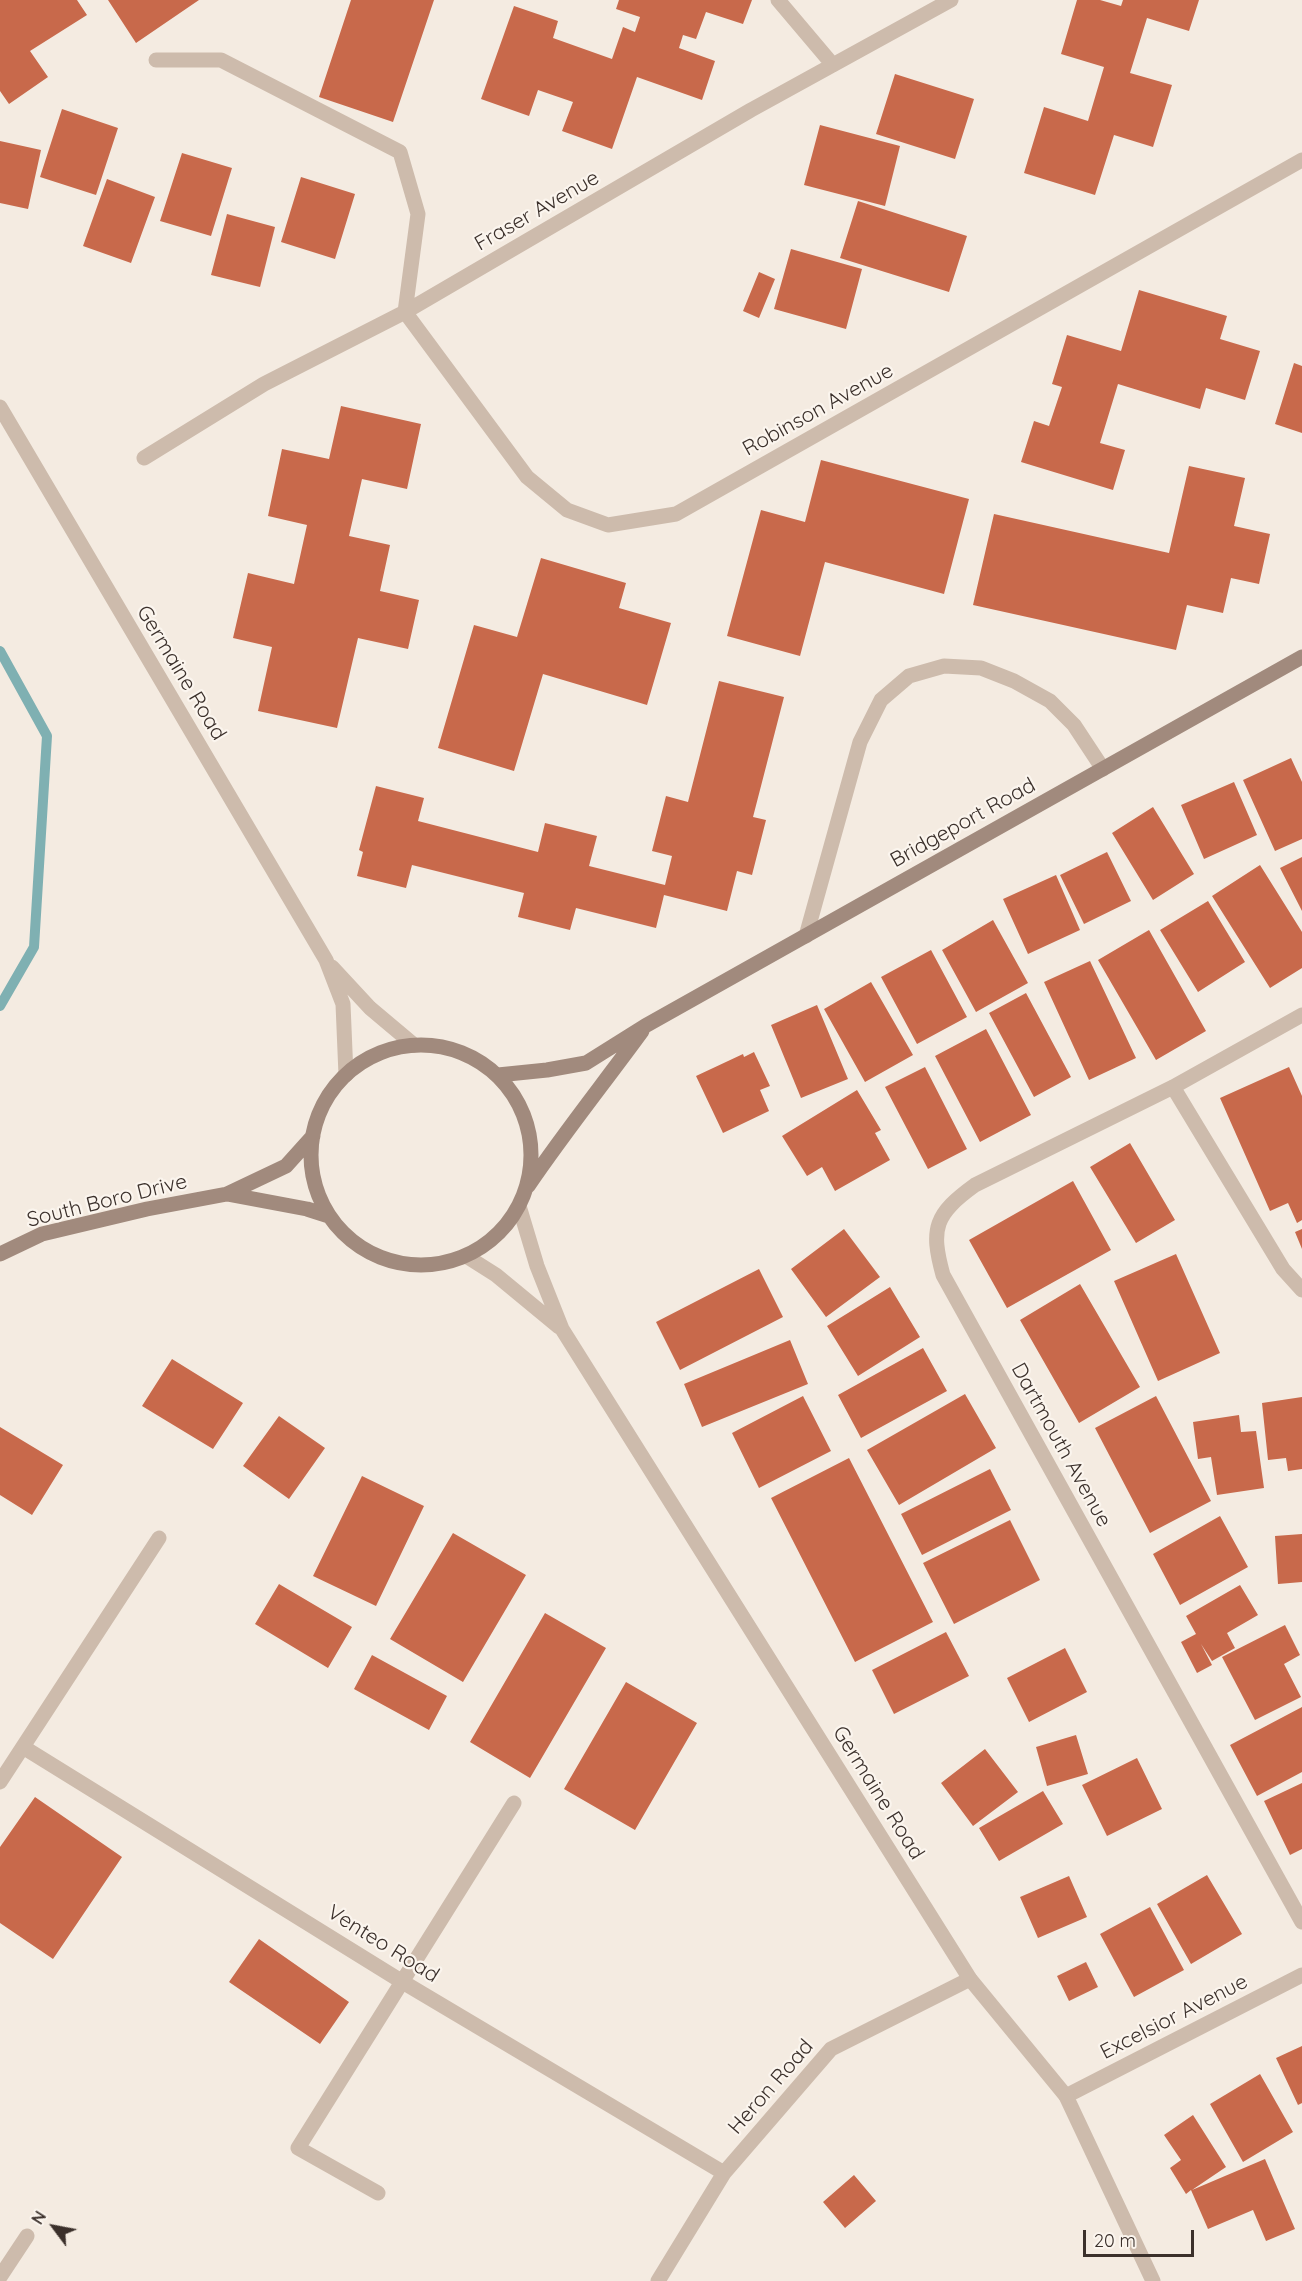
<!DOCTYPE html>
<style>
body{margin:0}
#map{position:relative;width:1302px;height:2281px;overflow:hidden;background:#f4ebe1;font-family:Quicksand,sans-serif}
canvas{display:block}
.north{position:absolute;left:24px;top:2197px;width:60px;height:60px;-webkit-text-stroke:4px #fbf5ee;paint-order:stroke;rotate:302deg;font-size:16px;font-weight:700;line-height:24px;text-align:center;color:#3b302b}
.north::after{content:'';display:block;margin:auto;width:21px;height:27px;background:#3b302b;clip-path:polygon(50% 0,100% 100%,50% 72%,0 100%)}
.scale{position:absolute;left:1083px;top:2230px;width:111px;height:27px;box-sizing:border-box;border:3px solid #3b302b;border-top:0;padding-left:8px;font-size:18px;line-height:21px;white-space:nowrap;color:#3b302b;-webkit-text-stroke:4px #fbf5ee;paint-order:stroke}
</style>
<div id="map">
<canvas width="1302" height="2281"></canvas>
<div class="north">N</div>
<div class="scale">20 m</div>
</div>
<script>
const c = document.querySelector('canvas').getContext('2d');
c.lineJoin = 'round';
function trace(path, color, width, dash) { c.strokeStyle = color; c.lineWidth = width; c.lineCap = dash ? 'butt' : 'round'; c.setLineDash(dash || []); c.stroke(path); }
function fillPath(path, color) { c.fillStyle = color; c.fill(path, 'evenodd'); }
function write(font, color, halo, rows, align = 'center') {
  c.font = font + ' Quicksand,sans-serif'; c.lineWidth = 4.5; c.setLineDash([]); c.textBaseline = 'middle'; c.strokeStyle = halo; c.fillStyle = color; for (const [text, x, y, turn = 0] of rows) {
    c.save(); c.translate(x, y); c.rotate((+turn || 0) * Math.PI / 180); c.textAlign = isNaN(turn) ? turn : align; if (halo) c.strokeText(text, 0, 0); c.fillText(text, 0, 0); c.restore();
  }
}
trace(new Path2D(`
 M0,651L47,736L34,947L0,1006`), '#7fb0b2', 10);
fillPath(new Path2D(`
 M0,0H77L87,15L30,51L48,77L9,104L0,91Z
 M108,0H199L136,43Z
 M351,0H434L393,122L319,97Z
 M619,0H752L743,24L706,12L696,39L683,35L679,48L715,61L702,100L637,77L612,149L562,131L573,102L538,90L529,116L481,99L514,6L558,21L553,38L612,59L623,27L635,32L640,17L616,9Z
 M1077,0H1100L1121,6L1123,0H1199L1189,31L1147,18L1130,73L1172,85L1153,147L1114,135L1095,195L1024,173L1044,107L1088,121L1104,67L1061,54Z
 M895,74L974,99L955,159L876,134Z
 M62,109L118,128L96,195L40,177Z
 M820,125L900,146L885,206L804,185Z
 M0,141L41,150L28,209L0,203Z
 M182,153L232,168L211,236L160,221Z
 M301,177L355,194L335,259L281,242Z
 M107,179L155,197L131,263L83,246Z
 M858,201L967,236L949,292L840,258Z
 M227,214L275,227L260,287L211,275Z
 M791,249L862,269L846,329L774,309Z
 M759,272L775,279L759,318L743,311Z
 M1139,290L1227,316L1220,339L1260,351L1245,400L1206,388L1200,409L1118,384L1100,443L1125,450L1113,490L1021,462L1034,421L1049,426L1062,387L1052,384L1067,335L1121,351Z
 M1294,363L1302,366V433L1275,424Z
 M341,406L421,424L407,489L362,479L349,536L390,545L380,591L419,600L408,649L358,638L337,728L258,711L272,647L233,638L248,573L294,584L307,525L268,516L282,449L329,459Z
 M821,460L969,499L944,594L825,562L800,656L727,636L761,510L805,522Z
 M1189,466L1245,478L1234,526L1270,534L1259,584L1231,578L1223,613L1187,605L1176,650L973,605L994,514L1169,553Z
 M541,558L626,583L619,608L671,623L647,705L543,674L514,771L438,748L474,625L517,637Z
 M719,681L784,697L753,817L766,820L752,875L737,871L727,911L664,895L656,928L576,908L570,930L518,917L524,893L412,865L406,888L357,876L363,852L359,850L376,786L424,798L418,821L538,852L545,823L597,836L589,866L665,885L672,856L652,851L666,796L688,802Z
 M1291,758L1302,782V839L1275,851L1243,780Z
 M1234,782L1257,835L1204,859L1181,805Z
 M1153,807L1194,874L1153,900L1112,833Z
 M1107,852L1131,901L1084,924L1060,875Z
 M1302,857V911L1280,868Z
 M1260,865L1302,932V968L1270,988L1212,896Z
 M1056,875L1080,930L1028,954L1003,899Z
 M1208,901L1245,962L1198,992L1160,930Z
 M993,920L1028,983L976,1012L942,950Z
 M1149,930L1206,1031L1156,1060L1098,960Z
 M931,950L967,1017L917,1044L881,977Z
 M1090,961L1136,1058L1089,1080L1044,982Z
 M871,982L913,1055L865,1082L824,1009Z
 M1026,993L1071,1077L1034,1097L989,1013Z
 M817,1005L848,1079L801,1098L771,1025Z
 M986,1029L1031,1115L980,1142L935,1056Z
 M754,1052L770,1086L760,1090L769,1111L723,1133L696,1076L743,1054L744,1057Z
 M925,1067L967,1149L928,1169L885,1087Z
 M1289,1067L1302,1096V1220L1297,1223L1288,1203L1270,1211L1220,1098Z
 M857,1090L881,1130L875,1133L890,1160L835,1191L822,1167L807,1176L782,1136Z
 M1130,1143L1175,1220L1136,1243L1090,1167Z
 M1073,1181L1111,1250L1007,1308L969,1240Z
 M844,1229L880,1277L826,1317L791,1269Z
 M1302,1229V1249L1295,1232Z
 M1176,1254L1220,1353L1158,1381L1114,1281Z
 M759,1269L783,1317L680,1370L656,1322Z
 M1080,1284L1140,1387L1079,1423L1020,1320Z
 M890,1287L920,1337L858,1376L827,1326Z
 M790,1340L808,1384L702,1427L684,1384Z
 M923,1348L947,1391L861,1438L838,1395Z
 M172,1359L243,1403L213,1449L142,1406Z
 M965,1394L996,1448L899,1505L867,1450Z
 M803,1396L831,1451L759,1488L732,1433Z
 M1156,1396L1211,1501L1150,1533L1095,1428Z
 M1302,1397V1469L1288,1471L1286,1458L1268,1460L1262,1403Z
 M1239,1415L1241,1432L1256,1431L1264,1488L1217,1495L1211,1457L1198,1459L1193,1422Z
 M279,1416L325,1448L289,1499L243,1466Z
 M0,1427L63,1465L32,1515L0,1495Z
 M849,1458L933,1622L855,1662L771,1498Z
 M990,1469L1011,1510L922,1555L901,1514Z
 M362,1476L424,1506L376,1606L313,1576Z
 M1220,1516L1248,1567L1180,1605L1153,1554Z
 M1010,1520L1040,1580L954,1624L923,1563Z
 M453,1533L526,1575L463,1682L390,1639Z
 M1302,1534V1582L1278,1584L1275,1536Z
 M279,1584L352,1627L328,1668L255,1624Z
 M1240,1585L1258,1615L1227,1633L1235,1648L1212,1661L1201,1644L1212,1665L1197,1673L1181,1642L1196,1634L1186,1616Z
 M545,1613L606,1648L530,1778L470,1742Z
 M1285,1625L1300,1655L1284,1664L1301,1697L1255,1720L1222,1657Z
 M946,1632L969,1676L894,1714L872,1670Z
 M1065,1648L1087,1692L1029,1722L1007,1678Z
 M372,1655L447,1696L429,1730L354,1689Z
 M626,1682L697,1723L635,1830L564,1789Z
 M1302,1707V1772L1257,1796L1230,1745Z
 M1076,1735L1088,1774L1047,1786L1036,1747Z
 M985,1749L1018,1792L973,1826L941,1783Z
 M1137,1758L1162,1809L1107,1836L1082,1785Z
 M1302,1783V1849L1290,1855L1264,1801Z
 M1043,1791L1063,1824L999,1861L979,1828Z
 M35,1797L122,1857L53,1959L0,1923V1847Z
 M1207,1875L1242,1934L1191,1964L1157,1904Z
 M1069,1876L1087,1917L1038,1938L1020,1897Z
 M1150,1907L1184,1970L1134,1997L1100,1934Z
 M259,1939L349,2002L320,2044L229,1982Z
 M1086,1962L1098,1987L1069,2001L1057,1976Z
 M1302,2046V2103L1298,2105L1276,2058Z
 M1260,2074L1293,2132L1243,2162L1210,2104Z
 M1193,2115L1226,2167L1192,2190L1265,2159L1295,2229L1266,2241L1253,2210L1208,2229L1191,2190L1186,2194L1170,2168L1181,2160L1164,2135Z
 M854,2175L876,2201L845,2228L823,2202Z`), '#c8694b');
trace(new Path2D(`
 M778,0L833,65
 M156,60H221L400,152L418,214L405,312L527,477L567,510L608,525L676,514L1302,160
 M144,458L264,384L405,312L751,110L951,0
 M806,936L860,742L881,700L909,676L944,666L981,668L1014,681L1050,701L1074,725L1103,769
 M1302,1015L1173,1087L975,1185C935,1214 930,1228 943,1275L1302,1922
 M1173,1087L1283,1269L1302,1290
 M23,1747L401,1981L724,2173
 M0,1782L159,1538
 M1066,2096L1302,1975
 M378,2193L298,2148L514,1803
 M0,2277L27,2236
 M658,2281L724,2173L831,2049L970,1979`), '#cdbbac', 15);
trace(new Path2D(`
 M0,407L326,960L343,1004L346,1075
 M332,967L370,1008L414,1045
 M519,1206L537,1266L562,1329L970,1979L1066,2096L1153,2281
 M466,1256L496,1275L559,1327`), '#cdbbac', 15);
trace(new Path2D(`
 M311 1155a110 110 0 1 1 220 0a110 110 0 1 1-220 0Z
 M498,1075L547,1070L586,1063L645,1026L1302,657
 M528,1186C564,1133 604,1083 642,1031
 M227,1194L307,1209L329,1216
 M0,1254L42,1234L147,1209L227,1194L286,1166L313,1136`), '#a18a7d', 15);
write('21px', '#3b302b', '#fbf5ee', [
 ["Fraser Avenue",537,211,-30],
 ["Robinson Avenue",818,410,-29],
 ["Germaine Road",181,673,59],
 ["Bridgeport Road",963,823,-29],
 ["South Boro Drive",107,1201,-14],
 ["Dartmouth Avenue",1061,1445,61],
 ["Germaine Road",878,1793,58],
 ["Venteo Road",383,1944,32],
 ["Excelsior Avenue",1174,2017,-27],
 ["Heron Road",771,2087,-49]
]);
</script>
